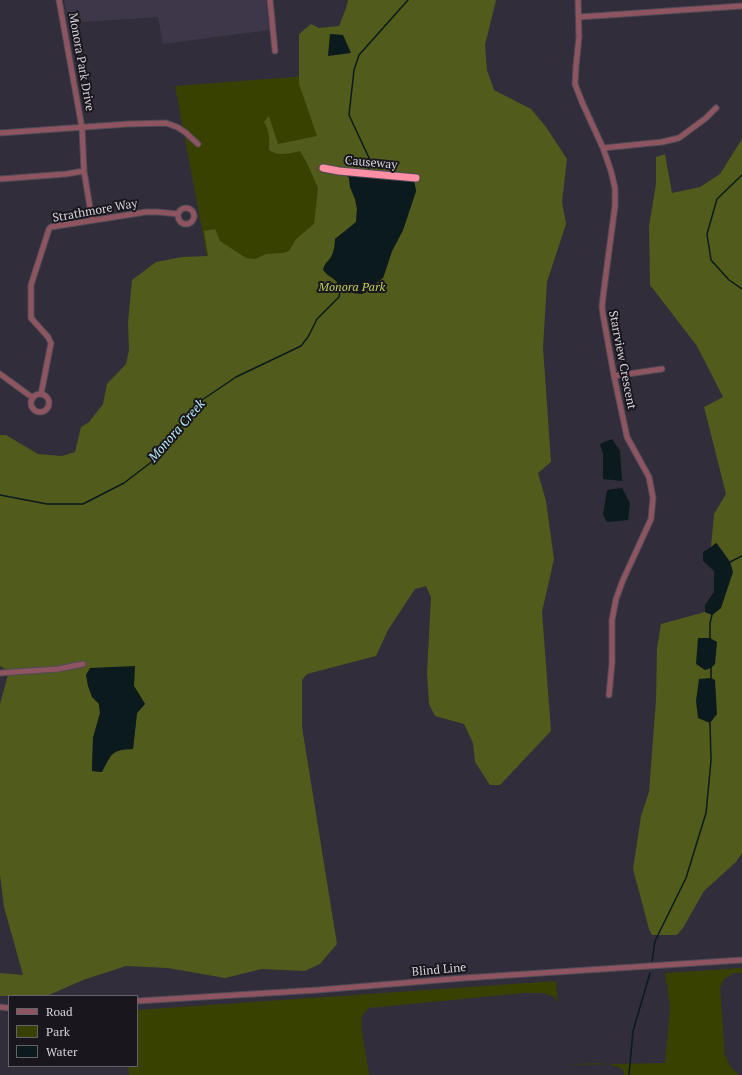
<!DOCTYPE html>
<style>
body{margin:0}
#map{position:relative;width:742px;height:1075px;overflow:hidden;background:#322d3a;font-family:"PT Serif",serif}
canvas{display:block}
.legend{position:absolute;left:8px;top:995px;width:130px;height:72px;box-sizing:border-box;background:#19171d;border:1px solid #656369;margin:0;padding:5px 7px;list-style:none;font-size:12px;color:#d7d4dc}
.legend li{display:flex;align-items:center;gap:8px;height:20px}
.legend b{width:20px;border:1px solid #656369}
</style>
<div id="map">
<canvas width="742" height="1075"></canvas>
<ul class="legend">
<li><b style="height:5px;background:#8e5560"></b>Road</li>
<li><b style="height:11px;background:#394100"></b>Park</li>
<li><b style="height:11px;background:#0a1a1d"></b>Water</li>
</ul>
</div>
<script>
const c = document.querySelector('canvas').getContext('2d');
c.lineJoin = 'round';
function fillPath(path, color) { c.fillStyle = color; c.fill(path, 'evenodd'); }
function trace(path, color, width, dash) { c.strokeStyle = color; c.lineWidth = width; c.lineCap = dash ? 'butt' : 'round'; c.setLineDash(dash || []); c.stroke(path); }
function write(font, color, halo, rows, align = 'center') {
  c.font = font + ' "PT Serif",serif'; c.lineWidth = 4; c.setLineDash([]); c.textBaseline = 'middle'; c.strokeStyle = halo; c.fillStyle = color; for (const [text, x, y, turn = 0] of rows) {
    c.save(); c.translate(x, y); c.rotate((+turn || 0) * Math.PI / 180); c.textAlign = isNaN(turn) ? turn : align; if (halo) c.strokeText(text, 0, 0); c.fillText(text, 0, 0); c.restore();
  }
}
fillPath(new Path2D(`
 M64,0H266L269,30L163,44L158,17L68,23Z`), '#3e3749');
fillPath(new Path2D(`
 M449,65L243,447L175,86Z
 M742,968V973H734L724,979L720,988L725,1055L730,1066L739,1075H624L623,1070C609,1060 583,1064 566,1065L665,1063L670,1007L665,973Z
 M556,981L558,1004L555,997L543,993H524L369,1008L362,1016L361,1025L369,1075H129L128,1066H137V1010Z`), '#394100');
fillPath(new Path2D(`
 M348,0H496L485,45L487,70L494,90L531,109L546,127L567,159L562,202L566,224L547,282L543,347L551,462L538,473L546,501L554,559L542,612L551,731L500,785H490L475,762L473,743L464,724L435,716L429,704L427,673L431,597L426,586L415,589L388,630L376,656L307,674L302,680V727L337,944L320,964L305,971L262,969L225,978L168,968L126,966L83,980L49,995L0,996V973L23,975L4,907L0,875V704L9,671L0,666V435H6L38,454L62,456L75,452L81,427L89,422L103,404L107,384L126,364L129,350L128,323L132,280L156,262L182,257L208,256L204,231L215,229L220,241L246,258L255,259L266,254L283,253L289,251L296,239L314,224L318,188L307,163L300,151C291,153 277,157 269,150C269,138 270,132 264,122L269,116L278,144L317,136L299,84V34L311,24L319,28L339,26L346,8ZM346,174L414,181L416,191L403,230L392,251L383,278L362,294L341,287L335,280L327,275L325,264C333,256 334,250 335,239L356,223L357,209L355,199L350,187L349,178ZM134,686L145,704L137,713L133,748C111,750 112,753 102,772L92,771L93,738L100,713L99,704Z
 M742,139V853L736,862L704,891L683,928L677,935H652L649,929L633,869L641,816L649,792L656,700L657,648L661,624L705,612L712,615L721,608L732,569L730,562L717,543L711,547L714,514L726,494L704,407L723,397L697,346L650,285L649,226L656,184V157L665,154L672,193L700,187L720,174Z`), '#515b1b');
fillPath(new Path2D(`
 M330,34L343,35L351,53L328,56Z
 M345,174L414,180L416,191L403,230L392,251L383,278L362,294C347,293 346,291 336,281C332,277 327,275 323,270C325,263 326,264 330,259C334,253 335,245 335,239L356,222L357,209L355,199L350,187L349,178Z
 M612,439L620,451L622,481L603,479V454L600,444Z
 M622,488L630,503L628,520L607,522L603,515L607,490Z
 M716,543L730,562L733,572L721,608L712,615L705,612V605L714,592V571L703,561V552L711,547Z
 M698,638H710L717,642L715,664L711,668L705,670L696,664Z
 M135,666L134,686L145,704L137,713L133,749C111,750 112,753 102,772L92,771L93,738L100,713L99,704L92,697L88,686L86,675L90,668Z
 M711,678L715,680L717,714L710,723L698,718L696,701L699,679Z`), '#0a1a1d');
trace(new Path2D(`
 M369,171L370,160L349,115L354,70L359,55L408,0
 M742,175L717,199L707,234L711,260L729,280L742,289
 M0,495L47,504H83L124,483L158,457L199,402L236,377L301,346L308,337L317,319L339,297L341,285
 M730,562L742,556
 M710,638V623L712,615
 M711,666V678
 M652,961L655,941L686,878L706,813L711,761L710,723
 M629,1075L633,1031L650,973`), '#0a1a1d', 1.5);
const minor = new Path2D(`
 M59,0L82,128L84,171L92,220
 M270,0L275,51
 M578,0L579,37L576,66L575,84L582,102L603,148L611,171L615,188V206L604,289L602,306L603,315L614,376L627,437L649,477L653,498L651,519L623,580L616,599L612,620V663L609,695
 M579,17L742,6
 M0,133L128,124L166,123L177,127L185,132L198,144
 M603,148L662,142L679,138L706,118L716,108
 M0,179L66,174L84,171
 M178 216a8 8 0 1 1 16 0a8 8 0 1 1-16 0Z
 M0,374L33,398
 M614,376L662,369
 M41,394L51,343L48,337L31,318V285L49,229L51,227L57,226L146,212H158L178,214
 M31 403a9 9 0 1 1 18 0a9 9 0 1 1-18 0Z
 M0,673L58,669L83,664
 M137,1001L318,990L464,978L742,960
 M0,1007L9,1008`);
const highway = new Path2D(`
 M323,168L339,171L416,178`);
trace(minor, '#504b57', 7);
trace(highway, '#504b57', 9);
trace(minor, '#8e5560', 5);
trace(highway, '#fe8fa4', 7);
write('12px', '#d7d4dc', '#19171d', [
 ["Monora Park Drive",81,62,80],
 ["Causeway",371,163,5],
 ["Strathmore Way",95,211,-10],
 ["Starrview Crescent",622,360,79],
 ["Blind Line",439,970,-5]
]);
write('italic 12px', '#bed161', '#19171d', [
 ["Monora Park",352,288]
]);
write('italic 13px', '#baeffa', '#19171d', [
 ["Monora Creek",177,431,-49]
]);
</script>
